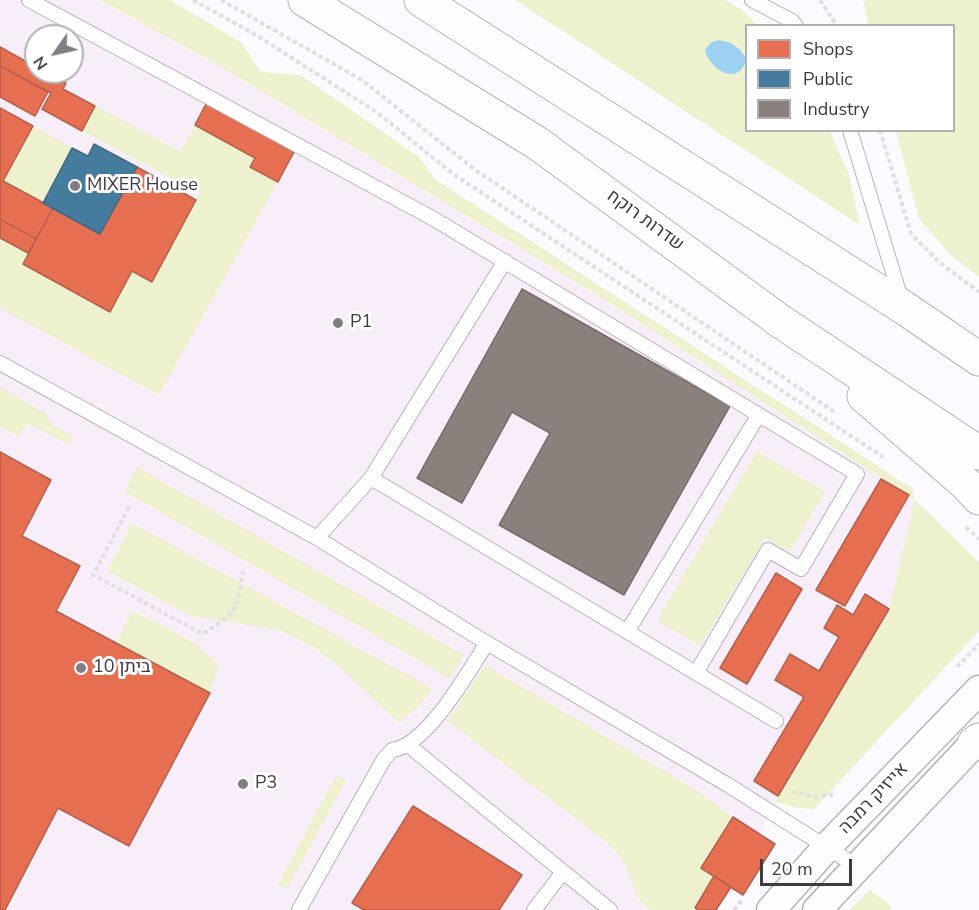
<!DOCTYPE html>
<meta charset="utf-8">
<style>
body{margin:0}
#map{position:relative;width:979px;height:910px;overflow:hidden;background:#fcfafe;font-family:"Nunito Sans",sans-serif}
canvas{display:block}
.legend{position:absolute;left:745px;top:24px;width:210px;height:108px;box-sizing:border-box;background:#fff;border:2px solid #b3b0b4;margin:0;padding:8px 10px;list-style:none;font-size:18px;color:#403943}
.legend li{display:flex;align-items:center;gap:12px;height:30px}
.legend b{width:30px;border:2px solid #b3b0b4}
.north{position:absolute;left:24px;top:24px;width:60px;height:60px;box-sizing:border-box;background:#fff;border:2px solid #b3b0b4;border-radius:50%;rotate:236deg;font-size:16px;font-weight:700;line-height:24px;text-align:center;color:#403943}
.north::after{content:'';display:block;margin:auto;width:21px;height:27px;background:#827d84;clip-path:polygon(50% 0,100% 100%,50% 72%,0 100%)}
.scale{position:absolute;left:760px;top:859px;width:92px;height:27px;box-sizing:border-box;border:3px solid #403943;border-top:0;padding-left:8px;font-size:18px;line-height:21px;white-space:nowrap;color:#403943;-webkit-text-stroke:4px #fff;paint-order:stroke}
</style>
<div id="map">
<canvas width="979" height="910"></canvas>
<ul class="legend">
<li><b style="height:16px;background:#e76f51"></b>Shops</li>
<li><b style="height:16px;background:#457b9d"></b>Public</li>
<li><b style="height:16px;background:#8a817c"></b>Industry</li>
</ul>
<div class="north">N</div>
<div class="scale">20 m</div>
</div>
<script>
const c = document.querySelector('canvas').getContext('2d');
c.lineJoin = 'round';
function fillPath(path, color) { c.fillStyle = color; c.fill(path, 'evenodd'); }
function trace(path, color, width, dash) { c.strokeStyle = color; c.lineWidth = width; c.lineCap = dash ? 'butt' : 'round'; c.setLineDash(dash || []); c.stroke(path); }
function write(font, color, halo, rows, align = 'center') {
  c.font = font + ' "Nunito Sans",Heebo,sans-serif'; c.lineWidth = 6; c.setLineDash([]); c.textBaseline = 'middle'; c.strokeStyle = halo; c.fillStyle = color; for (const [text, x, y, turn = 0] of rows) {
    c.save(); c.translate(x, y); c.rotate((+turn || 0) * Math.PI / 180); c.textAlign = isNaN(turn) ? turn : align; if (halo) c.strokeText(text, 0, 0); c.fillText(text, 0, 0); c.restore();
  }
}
fillPath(new Path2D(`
 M0,0H100L223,68L602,298L915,500L889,609L778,796L760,834L734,817L693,910H0ZM36,36H72V72H36Z`), '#f7eef9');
fillPath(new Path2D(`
 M100,0H170L241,42L261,72L301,75L419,157L435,179L912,488L915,500L979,562V631L814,809L798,808L775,802L889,609L915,500L602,298L223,68Z
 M515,0H725L741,9L758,25L746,26V130L830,131L849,175L860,225Z
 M863,0H979V277L952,256L919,219L896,131L954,130V26L869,25Z
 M95,106L180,151L195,125L255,158L278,182L159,395L0,308V238L28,253L23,264L110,312L132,271L152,282L200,193L82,131Z
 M33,126L72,148L43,203L3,181Z
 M0,387L44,412L52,424L73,437L69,444L27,423L19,437L0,426Z
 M757,451L825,492L790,552L765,538L700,646L657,620Z
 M137,467L464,655L449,678L124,491Z
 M132,523L433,689L418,707L399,723L340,667L312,646L279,630L191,616L107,571Z
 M132,611C163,626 195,638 218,665L217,673L210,693L116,643Z
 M485,665L696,790L733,817L714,876L693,910H650C630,892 636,886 625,865C620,855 612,848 604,840L448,721Z
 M336,775L346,781L287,889L278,884Z
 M870,890L892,907L890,910H849Z`), '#eef1cd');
fillPath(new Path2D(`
 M719,40C732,42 739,47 746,58C742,87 709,72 705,49L712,42Z`), '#9cd1f1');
const shops = new Path2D(`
 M0,47L36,67V72H46L66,83L63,89L95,106L82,131L42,109L51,93L0,66Z
 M0,66L48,92L35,116L0,97Z
 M207,102L295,150L278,182L250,167L255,158L195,125Z
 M0,108L33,126L3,181L53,208L36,239L0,219Z
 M137,167L196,200L152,282L132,271L110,312L23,264L53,208L100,234Z
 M0,219L36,239L28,253L0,238Z
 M0,452L51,480L22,536L80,566L56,611L210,693L129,846L58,808L5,910H0Z
 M881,479L909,495L845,606L816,590Z
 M776,573L802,589L747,684L720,668Z
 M865,594L889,609L778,796L754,781L804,697L775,680L790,654L819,671L839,637L824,628L837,605L853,615Z
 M413,806L522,875L499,910H364L352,903Z
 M733,817L775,844L743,895L701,868Z
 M714,876L731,887L716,910H698L695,908Z`);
fillPath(shops, '#e76f51');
trace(shops, '#b55f4d', 1.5);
const public = new Path2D(`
 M94,144L137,167L100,234L43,203L72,148L88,156Z`);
fillPath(public, '#457b9d');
trace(public, '#446782', 1.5);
const industry = new Path2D(`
 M522,289L730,406L624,595L499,525L550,433L512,412L462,503L417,478Z`);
fillPath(industry, '#8a817c');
trace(industry, '#746b6b', 1.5);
const lane = new Path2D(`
 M29,0L434,219L857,474L801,569L768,550L696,673
 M752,0L792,21L796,26
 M850,130L901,299
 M0,363L317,538L487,643L728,785L858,867
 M371,478L776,721
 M317,538L371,478L505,261
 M627,632L758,416
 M408,745L610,910
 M299,910L384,759L392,750C427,746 468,672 487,643
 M534,910L563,872`);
const street = new Path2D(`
 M771,910L827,847L979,690
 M817,910L979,738`);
const secondary = new Path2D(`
 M305,0L537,143L780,321L979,453
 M421,0L903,307L979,359
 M864,396L966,484L979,498
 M974,744L979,740`);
trace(lane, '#b7b3ba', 16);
trace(street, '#b7b3ba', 31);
trace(secondary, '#b7b3ba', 35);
trace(new Path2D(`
 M193,0L256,35L378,113L453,174L883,457
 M221,0L362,80L474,169L836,413
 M820,0L837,26
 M880,130L911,234L940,263L979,292
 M129,507L93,575L203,634C237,611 237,613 243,571
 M966,527L979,539
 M957,667L979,644
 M792,792L817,797L835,794
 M734,910L742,900`), '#e1e0e1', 4, [4.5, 3]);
trace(lane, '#fffeff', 14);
trace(street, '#fffeff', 28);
trace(secondary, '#fffeff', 33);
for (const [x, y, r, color] of [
 [75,186,6,"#827d84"],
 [338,323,6,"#827d84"],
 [81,668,6,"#827d84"],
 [243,784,6,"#827d84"]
]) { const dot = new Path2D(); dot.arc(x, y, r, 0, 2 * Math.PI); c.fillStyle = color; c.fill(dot); trace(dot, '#fff', 2); }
write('18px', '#403943', '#fff', [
 ["MIXER House",87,186],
 ["P1",350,323],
 ["ביתן 10",93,668],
 ["P3",255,784]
], 'left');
write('18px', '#403943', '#fff', [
 ["שדרות רוקח",645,221,36],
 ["אייזיק רמבה",874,799,-46]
]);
</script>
